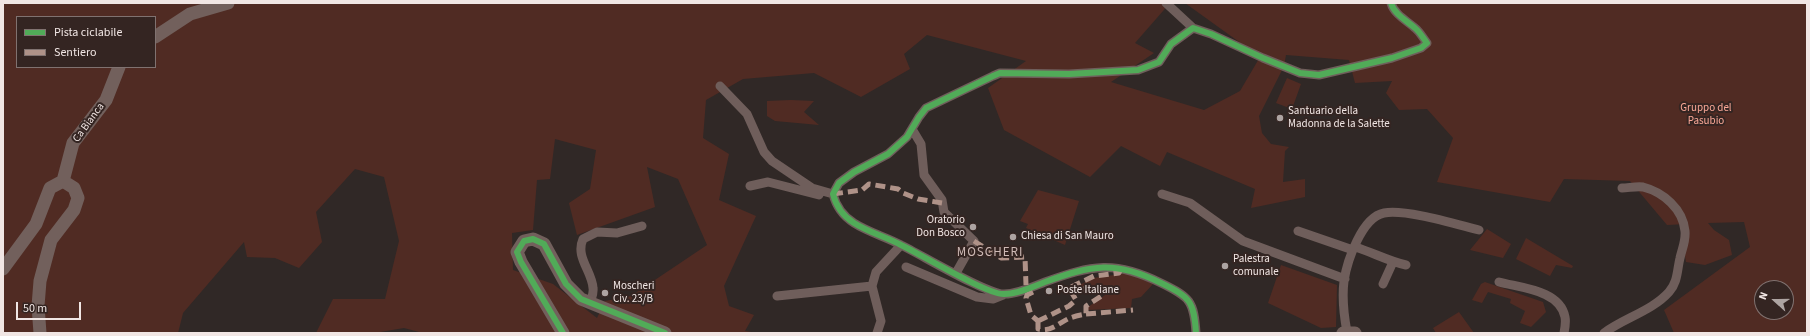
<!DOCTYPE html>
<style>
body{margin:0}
#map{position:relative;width:1810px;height:336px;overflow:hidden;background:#302826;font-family:"Source Sans 3",sans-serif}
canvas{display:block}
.frame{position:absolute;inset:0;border:4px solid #f1e6e4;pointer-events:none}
.legend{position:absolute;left:16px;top:16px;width:140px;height:52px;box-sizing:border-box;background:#342522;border:1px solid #807270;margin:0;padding:5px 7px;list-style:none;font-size:12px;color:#f1e6e4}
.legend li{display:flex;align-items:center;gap:8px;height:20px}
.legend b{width:20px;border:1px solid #807270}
.north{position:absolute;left:1754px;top:280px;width:40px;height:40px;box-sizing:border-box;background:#342522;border:1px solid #807270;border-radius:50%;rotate:291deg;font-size:11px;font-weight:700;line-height:16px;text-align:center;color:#f1e6e4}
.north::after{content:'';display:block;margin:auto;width:14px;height:18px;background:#ada4a2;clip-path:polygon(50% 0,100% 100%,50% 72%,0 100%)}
.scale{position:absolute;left:16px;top:302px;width:65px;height:18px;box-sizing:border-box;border:2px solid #f1e6e4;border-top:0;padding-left:5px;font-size:12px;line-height:14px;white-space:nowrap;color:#f1e6e4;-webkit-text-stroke:3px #342522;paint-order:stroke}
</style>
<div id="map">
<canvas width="1810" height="336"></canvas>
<div class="frame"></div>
<ul class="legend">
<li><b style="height:5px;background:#51ab58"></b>Pista ciclabile</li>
<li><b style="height:5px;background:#af9288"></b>Sentiero</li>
</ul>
<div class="north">N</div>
<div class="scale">50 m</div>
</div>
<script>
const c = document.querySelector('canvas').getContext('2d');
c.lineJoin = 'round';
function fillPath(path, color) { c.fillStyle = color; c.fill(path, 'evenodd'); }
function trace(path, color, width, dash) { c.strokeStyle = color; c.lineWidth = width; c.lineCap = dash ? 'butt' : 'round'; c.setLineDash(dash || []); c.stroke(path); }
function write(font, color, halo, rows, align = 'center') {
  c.font = font + ' "Source Sans 3",sans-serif'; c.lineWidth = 4; c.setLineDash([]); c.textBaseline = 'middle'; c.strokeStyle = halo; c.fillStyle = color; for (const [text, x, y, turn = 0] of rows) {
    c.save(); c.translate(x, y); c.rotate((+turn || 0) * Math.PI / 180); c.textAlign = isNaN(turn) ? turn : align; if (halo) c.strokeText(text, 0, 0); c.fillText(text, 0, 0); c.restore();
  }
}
fillPath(new Path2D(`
 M3,3H1170L1135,43L1154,53L1111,82L1204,110L1240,91L1260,57L1185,3H1807V333H1674L1664,310L1750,247L1744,222L1708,223L1714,230L1729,240L1732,255L1705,265L1686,262L1685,256L1687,224L1667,225L1630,181L1564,179L1550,202L1437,182L1453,138L1427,109L1399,110L1386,93L1392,81L1355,83L1349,60L1286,55L1284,66L1259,116L1262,133L1271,144L1289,147L1285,151L1283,182L1305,179V197L1251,208L1255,189L1167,152L1160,166L1121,146L1090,177L1004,130L988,88L1026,61L927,35L904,54L910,69L861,97L814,73L743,79L706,100L703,138L729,154L719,200L756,216L724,286L729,306L754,315L745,331L758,333H423L404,328L380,332L316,333L333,299H385L399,241L384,177L355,169L316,212L322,242L299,268L275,258L247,257L244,242L183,313L178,333H3ZM17,17H155V67H17ZM555,139L596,150L590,189L569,203L577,235L655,207L647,167L678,179L707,245L631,296L605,301L597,318L553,284L513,270L512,233L533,230L537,180L550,179ZM1762,288H1786V312H1762Z
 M1287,78L1301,84L1292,109L1276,103Z
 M791,100L814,101L804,112L819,125L775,121L767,116V101Z
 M1038,190L1079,201L1065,245L1026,228L1028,224L1020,221Z
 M1487,229L1511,244L1503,258L1470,250Z
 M1526,238L1573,266L1572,268L1556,265L1550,276L1516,259Z
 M1281,265L1337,285L1336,327L1321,328L1268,303Z
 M1121,274H1130L1153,284L1141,297L1132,299L1131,308L1088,310V307L1105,295V289L1074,288L1093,278Z
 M1485,282L1543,302L1546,312L1531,327L1520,323L1525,311L1510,303L1511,299L1488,292L1482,303L1472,300L1481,284Z
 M1459,312L1474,333H1436L1433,328Z`), '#502b23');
trace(new Path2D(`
 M1166,3L1193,28
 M720,86L747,114L764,152L772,161L812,188L833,194
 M912,129L921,144L924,175L942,200L944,212L974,241L956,273
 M750,186L768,182L819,195
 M1162,194L1190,203L1243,241L1345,279
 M1298,231L1353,250
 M1355,247C1372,252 1388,261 1406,265
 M906,267L977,297L993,299L1003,295
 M1499,282C1521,288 1560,290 1565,317C1566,322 1565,328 1564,333
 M1383,284L1393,262
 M872,286L881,321L877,333
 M777,296L872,286L876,272L901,245
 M590,304C591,299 594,293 593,288C592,271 575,257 583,239L597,232L617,233L642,226
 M1347,332C1344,316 1342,297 1344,281C1347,261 1362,217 1384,213C1406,209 1455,224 1479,230
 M1196,333C1194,301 1190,297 1161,283C1115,260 1092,265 1045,282C1032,287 1018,294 1004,294C988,295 920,254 901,245C886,237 868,232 854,223C843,216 836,206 833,194L839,183L854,172L888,154L907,137L919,117L926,108L993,76L1000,73L1069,74L1138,70L1159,62L1171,44L1193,28L1211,34L1263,58L1300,73L1319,75L1392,58L1421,48L1427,43C1423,38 1420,32 1415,28C1407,21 1394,14 1391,3
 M1604,333C1624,318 1652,311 1669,292C1678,282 1677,270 1680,258C1682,249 1686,241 1685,231C1683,209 1663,192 1643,187C1637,186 1628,188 1622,188`), '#6f5e5b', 9);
trace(new Path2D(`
 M155,37L190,14L228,3
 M63,181L73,143L106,100L119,67
 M3,269L36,224L50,188L63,181L74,188L78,198L74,210L51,240L40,281L38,306L40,333
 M563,333L521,262L517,252L524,241L533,239L544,244L566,284L581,299L665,333
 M1343,333H1355`), '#72605c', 13);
trace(new Path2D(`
 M833,194L862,190L869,184L898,189L903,193L918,199L942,203
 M974,241L1001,258L1025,257L1026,285
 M1033,292L1027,295L1026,298L1031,315L1038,321
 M1086,314L1133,310
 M1038,321V329C1050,333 1060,322 1070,318C1075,316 1081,315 1086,314V306L1103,295V292C1096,288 1080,288 1072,291
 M1038,321L1069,306L1076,300L1069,288L1094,276L1119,273L1120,271`), '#af9288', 5, [10, 5]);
trace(new Path2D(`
 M563,333L521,262L517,252L524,241L533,239L544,244L566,284L581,299L665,333
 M1196,333C1194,301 1190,297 1161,283C1115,260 1092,265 1045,282C1032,287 1018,294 1004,294C988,295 920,254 901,245C886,237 868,232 854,223C843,216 836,206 833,194L839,183L854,172L888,154L907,137L919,117L926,108L993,76L1000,73L1069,74L1138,70L1159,62L1171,44L1193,28L1211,34L1263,58L1300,73L1319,75L1392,58L1421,48L1427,43C1423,38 1420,32 1415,28C1407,21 1394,14 1391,3`), '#51ab58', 6);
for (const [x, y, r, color] of [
 [1280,118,4,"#ada4a2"],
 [973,227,4,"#ada4a2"],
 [1013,237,4,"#ada4a2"],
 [1225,266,4,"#ada4a2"],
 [1049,291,4,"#ada4a2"],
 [605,293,4,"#ada4a2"]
]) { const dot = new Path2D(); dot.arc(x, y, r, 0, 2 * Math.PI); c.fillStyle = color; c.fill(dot); trace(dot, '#342522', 1.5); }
write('11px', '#fba897', '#342522', [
 ["Gruppo del",1706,109],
 ["Pasubio",1706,122]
]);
write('11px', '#f1e6e4', '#342522', [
 ["Santuario della",1288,112],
 ["Madonna de la Salette",1288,125],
 ["Oratorio",965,221,"right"],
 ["Don Bosco",965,234,"right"],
 ["Chiesa di San Mauro",1021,237],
 ["Palestra",1233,260],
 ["comunale",1233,273],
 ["Moscheri",613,287],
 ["Civ. 23/B",613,300],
 ["Poste Italiane",1057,291]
], 'left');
write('11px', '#f1e6e4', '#342522', [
 ["Ca Bianca",89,123,-54]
]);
c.letterSpacing = '1px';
write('13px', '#cdb9b5', '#342522', [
 ["MOSCHERI",990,253]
]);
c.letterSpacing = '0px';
</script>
